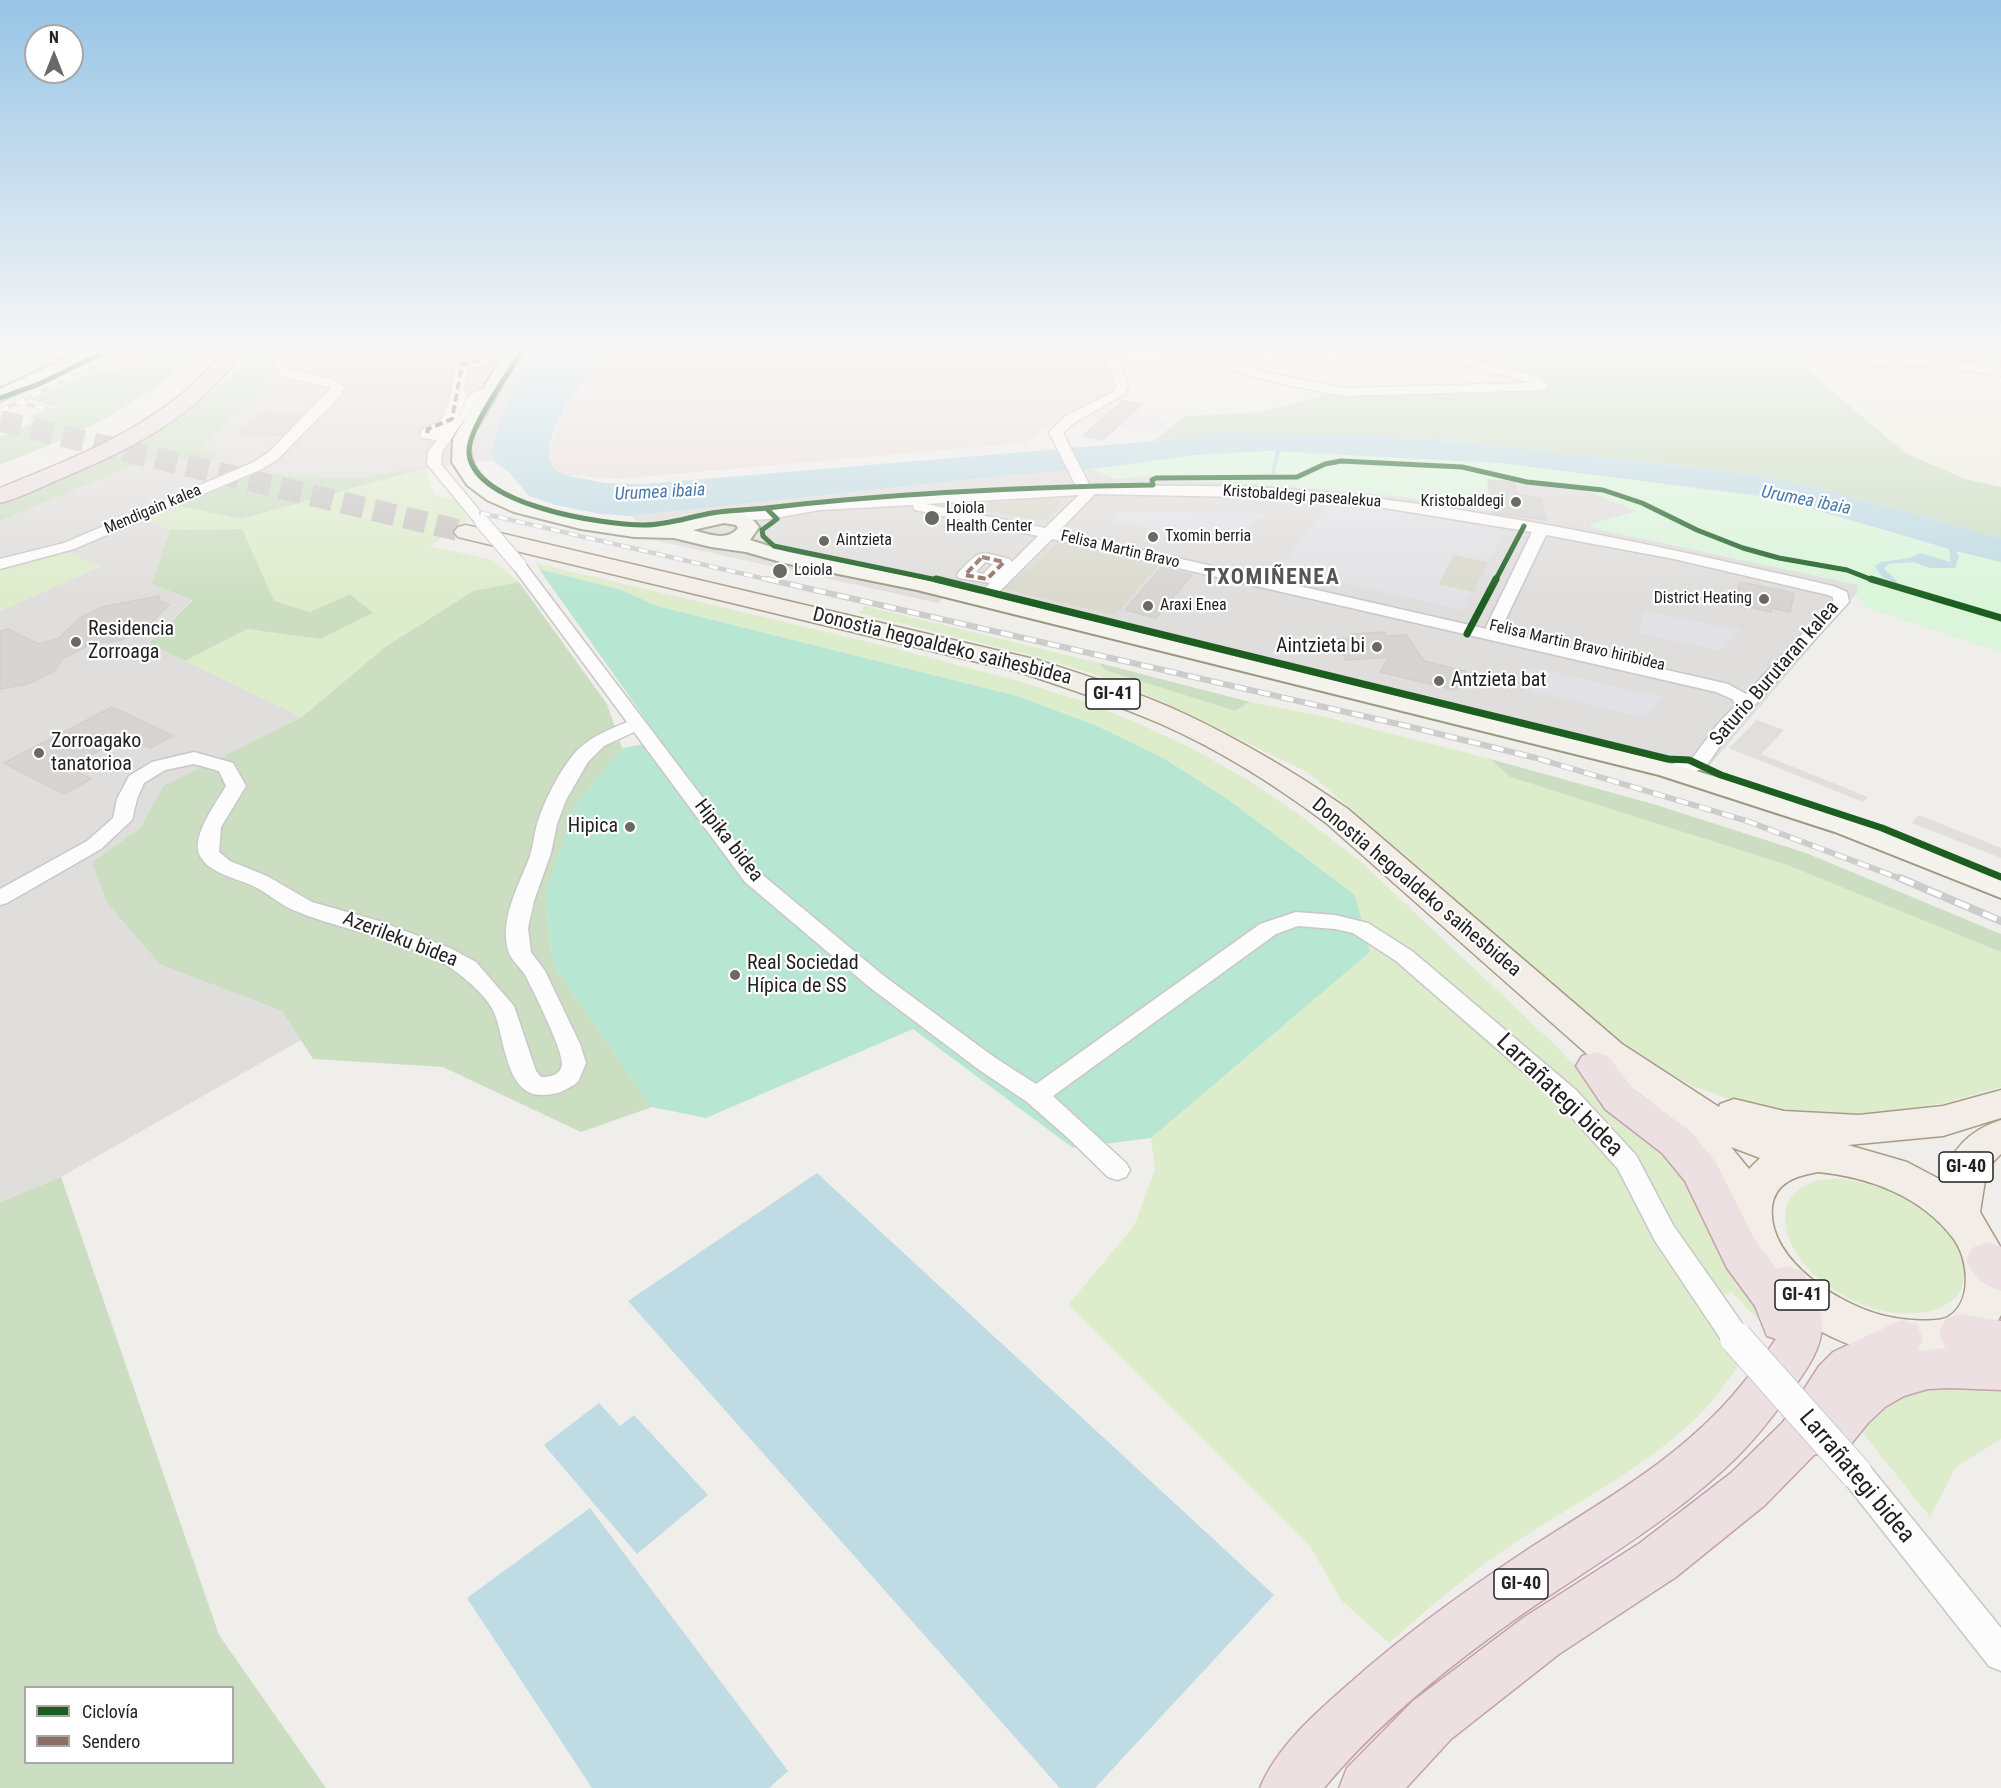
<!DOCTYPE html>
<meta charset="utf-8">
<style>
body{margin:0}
#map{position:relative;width:2001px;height:1788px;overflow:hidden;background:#f0eeeb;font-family:"Roboto Condensed",sans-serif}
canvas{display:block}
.legend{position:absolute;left:24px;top:1686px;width:210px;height:78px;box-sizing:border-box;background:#fff;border:2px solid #a7a7a7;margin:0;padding:8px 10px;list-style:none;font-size:18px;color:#222}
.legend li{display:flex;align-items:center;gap:12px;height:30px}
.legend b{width:30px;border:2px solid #a7a7a7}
.north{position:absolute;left:24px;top:24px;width:60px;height:60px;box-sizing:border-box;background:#fff;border:2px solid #a7a7a7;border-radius:50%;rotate:0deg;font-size:16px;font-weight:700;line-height:24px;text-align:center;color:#222}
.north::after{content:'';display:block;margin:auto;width:21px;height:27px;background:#6a6968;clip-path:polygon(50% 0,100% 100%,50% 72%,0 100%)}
</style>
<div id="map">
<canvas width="2001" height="1788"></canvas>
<ul class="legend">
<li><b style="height:8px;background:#1b5e20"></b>Ciclovía</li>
<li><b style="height:8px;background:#8d6e63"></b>Sendero</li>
</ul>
<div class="north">N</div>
</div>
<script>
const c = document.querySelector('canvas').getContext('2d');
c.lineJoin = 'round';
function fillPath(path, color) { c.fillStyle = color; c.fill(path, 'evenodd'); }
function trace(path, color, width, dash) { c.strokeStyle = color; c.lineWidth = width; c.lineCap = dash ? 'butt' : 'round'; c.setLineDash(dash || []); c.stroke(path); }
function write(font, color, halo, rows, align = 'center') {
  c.font = font + ' "Roboto Condensed",sans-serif'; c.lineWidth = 4.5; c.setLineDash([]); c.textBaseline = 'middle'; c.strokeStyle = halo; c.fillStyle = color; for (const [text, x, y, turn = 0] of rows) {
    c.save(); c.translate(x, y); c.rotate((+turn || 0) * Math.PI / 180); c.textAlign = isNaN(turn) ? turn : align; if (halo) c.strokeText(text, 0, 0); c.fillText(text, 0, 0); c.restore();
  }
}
fillPath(new Path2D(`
 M0,352H193L191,355L169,356L128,371L86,366L0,405Z
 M276,352H534L492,448L493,460L356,478L254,474L146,519L170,530L152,584L193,599L149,643L302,717L163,786L140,828L92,862L161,965L282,1011L301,1040L61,1177L0,1202V611L101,566L0,568V521L162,454L207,464L216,453L198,449L260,394L264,360Z
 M1196,455L1422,457L1941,547L2001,562V652L1868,608L1856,594L1705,771L1473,712L952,588L938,603L657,541L631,516L1012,475L1092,469Z`), '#dfdedc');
fillPath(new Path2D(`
 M1113,398L1120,400L1112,406L1169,421L1155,434L1088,420L1100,412L1092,410Z`), '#ede4e9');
fillPath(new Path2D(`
 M609,352H1098L1120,389L1042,430L1025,443L618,479L565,475L554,469L549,451L560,419L574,393Z`), '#eae0db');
fillPath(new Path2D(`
 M1051,498L1057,499L1061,503L1046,520L1042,521L956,505Z
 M1057,543L1158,566L1115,615L1004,589Z
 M1454,555L1488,562L1473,592L1438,585Z`), '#d9d9cd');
fillPath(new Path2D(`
 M1212,352H1276L1241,366L1218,364L1153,386L1124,376L1120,357L1196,355Z
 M1316,352H1418L1530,381L1532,386L1371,389L1390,375L1385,366Z
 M1830,388H1953L2001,393V487L1965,479L1905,453Z`), '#efefdf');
fillPath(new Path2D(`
 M426,468L434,495L455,500L469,520L430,546L492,560L519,582L473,591L384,648L302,717L185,661L247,629L320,639L372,613L350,594L310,612L274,601L241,529L170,530L145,519L178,506L241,519Z
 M66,552L101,566L0,611V568Z
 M536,563L877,644L1011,679L1080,700L1140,724L1195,750L1248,780L1301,816L1360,861L1554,1044L1596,1088L1666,1144L1756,1298L1757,1319L1731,1291L1702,1314L1742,1361C1729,1377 1717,1396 1703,1411C1649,1467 1577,1501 1513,1544C1469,1573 1429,1608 1389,1643L1342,1601L1311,1548L1068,1305L1134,1226L1155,1170L1151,1138L1370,952L1355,895L1229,800L1163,758L1095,725L1017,696L657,606L619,589L539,569Z
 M865,606L1099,663L1105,670L1235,711L1250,702L1326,717L1490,759L1510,777L1787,865L2001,952V1087L1944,1103L1891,1112L1837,1116L1783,1113L1743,1104L1693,1086L1646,1060L1576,1008L1420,868L1309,773L1153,697L1090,673L1038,657L859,613Z
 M1842,1179C1874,1185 1905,1192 1930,1214C1984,1262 1976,1319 1895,1313C1850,1309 1784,1266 1785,1216C1785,1199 1799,1187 1815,1181C1823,1179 1834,1179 1842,1179Z
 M2001,1378V1439L1956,1467L1930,1517L1858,1427L1894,1394Z`), '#ddeccb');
fillPath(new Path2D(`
 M247,352H276L264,360V369L269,377L260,394L198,449L217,453L207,464L162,454L0,521V505C77,471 159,442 221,384C231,375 243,365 247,352Z
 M1434,352H1787L1905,453L1965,479L2001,487V538L1814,486L1729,471L1455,441L1387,436L1216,433L1153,441L1185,416L1260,412L1332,393L1534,391L1548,387L1540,378Z
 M1854,352H2001V371L1872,358Z
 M191,355C140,409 67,439 0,465V437L38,420L29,417L55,407L30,400L100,369L128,371L169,356Z
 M426,468L241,519L178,506L254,474L356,478Z
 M242,529L274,601L310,612L350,594L373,613L320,639L247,629L185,661L149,643L193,600L152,584L170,530Z
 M519,582L607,704L622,748L574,808L545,894L554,966L652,1107L581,1132L443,1067L313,1059L282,1011L161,965L108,904L92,862L140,828L163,786L302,717L384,648L473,591Z
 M1099,663L1250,702L1235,711L1105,670Z
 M1490,759L1653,804L1806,853L2001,934V952L1787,865L1510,777Z
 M61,1177L219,1635L326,1788H0V1202ZM26,1688H232V1762H26Z`), '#cbdec1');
fillPath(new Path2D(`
 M0,352H69L0,385Z
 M1271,451L1499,463L1775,498L1822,510L1890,533L2001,562V652L1868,608L1856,594L1858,585L1592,528L1590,524L1637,511L1583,489L1489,480L1492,511L1478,510V507C1371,491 1264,483 1155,480L1154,475L1115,479L1092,469L1196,455Z`), '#daf5da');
fillPath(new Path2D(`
 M539,569L619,589L657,606L1017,696L1095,725L1163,758L1229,800L1355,895L1370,952L1151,1138L1073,1148L913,1029L706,1118L652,1107L554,966L545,894L574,808L622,748L661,741Z`), '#b7e6d2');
fillPath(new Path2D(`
 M1757,720L1784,730L1761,754L1868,797L1863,802L1729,748Z
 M1919,815L2001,848V858L1912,823Z`), '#e0dfde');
fillPath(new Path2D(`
 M1329,504L1415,513L1505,532L1488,562L1454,555L1438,584L1473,592L1463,610L1279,568Z
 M1118,512L1269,513L1222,543L1112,521Z
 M1644,611L1741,630L1721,651L1638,633Z
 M1529,667L1663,697L1645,718L1521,689Z`), '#e2e1e5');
fillPath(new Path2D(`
 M534,352H607C585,379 553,415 549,451C548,457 552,463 554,469L565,475L605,483L643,484L1153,441L1216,433L1387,436L1455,441L1729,471L1814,486L2001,538V562L1956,551L1959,557L1955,568H1930L1913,562L1888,564L1884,569L1897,581L1896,583L1882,577L1875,566L1881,562L1910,558L1920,553L1951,562L1949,549L1775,498L1499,463L1271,451L1196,455L1092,469L1012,475L631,516L600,514L556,505L529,496L509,472L493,460L492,448L501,418Z
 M817,1173L1274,1595L1095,1788H1060L628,1301Z
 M599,1403L620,1426L634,1415L708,1495L637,1554L544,1445Z
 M590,1508L788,1771L769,1788H592L467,1598Z`), '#bfdbe3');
trace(new Path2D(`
 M1273,472L1278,452L1276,445`), '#bfdbe3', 4);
const building = new Path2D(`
 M1123,400L1142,404L1103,440L1082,436Z
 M261,413L282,414H303L283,435L239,434Z
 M1488,480L1514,482L1517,494L1541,499L1546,520L1492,513Z
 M1161,568L1192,575L1156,618L1125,610Z
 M1740,582L1794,593L1790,612L1772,608L1771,612L1734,604Z
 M159,596L160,601L169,605L146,628L122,640L91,644L63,658L54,671L28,684L0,689V631L8,629L38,644L58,639L80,618L102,607Z
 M1384,632L1387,636L1406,635L1424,661L1465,671L1455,690L1380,672L1389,657L1346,660L1335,639L1354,638L1352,634Z
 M112,707L173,736L150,748L125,737L68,767L91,779L64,794L4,763Z`);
fillPath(building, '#d7d4d2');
trace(building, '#d3d0cc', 1.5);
trace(new Path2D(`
 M0,421L466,532`), '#c7c5c3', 22, [22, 10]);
const minor = new Path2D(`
 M281,352H293L288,362L290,370L332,379L344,387L340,396L278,459L262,469L74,549L0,569V559L64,543L252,463L268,453L331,388L280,375L276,362Z
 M1103,352H1115L1128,386L1125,394L1074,423L1063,433L1090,486C1158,486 1226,484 1294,490C1476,505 1655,545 1833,586L1847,592L1849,602L1729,733L1705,768L1685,775L1661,774L1659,770L1661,766L1691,760L1717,725L1736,705L1732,699L1716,692L1052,539L988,603L982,605L974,600L990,583L959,578L957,575L959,572C981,549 979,551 1009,559L1012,562L1038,536L915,510L913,507L914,505L820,510L769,519L731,521L724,517L731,513L769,511L820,502L1076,486L1049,432L1064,417L1113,392L1116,386ZM1095,494L1292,498L1378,507L1532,532L1486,627L1487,629L1059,531ZM1079,495L1045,528L926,504ZM1546,535L1674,559L1828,595L1833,597V601L1746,694L1728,684L1497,631L1502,627ZM985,562L993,564L983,574L976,572Z
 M1195,352H1210L1233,362L1273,374L1344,388L1530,383L1422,352H1443L1539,377L1548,386L1542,390L1344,396L1292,386L1244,374L1208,361Z
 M1761,352C1841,352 1922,355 2001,368V376C1973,371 1946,368 1918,366C1893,364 1773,362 1761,352Z
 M473,357L488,359L490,362L484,366L468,367L460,405C468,394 478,390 491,386L497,390L476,402L442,452L441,464L489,522L482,526L477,525L427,464L428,452L437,440L422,438L420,435L422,430L441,420L446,414L456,365Z
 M519,560L524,562L759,872L884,976L994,1057L1036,1084L1260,924L1296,912L1335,915L1368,923L1412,951L1576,1090L1636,1155L1673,1225L1746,1329L1750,1338L1746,1347L1736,1350L1726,1347L1655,1241L1618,1169L1558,1102L1396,961L1353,933L1335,929L1298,926L1276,934L1053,1096L1126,1163L1130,1170L1126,1177L1117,1180L1108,1177L1068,1138L1027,1102L978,1069L868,986L745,882L634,732L604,746L588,762L566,800L557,824L551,853L534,901L528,928L531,952L545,971L580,1044L586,1063L578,1082C565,1091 557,1095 541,1095C505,1095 505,1035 493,1010C483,991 455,969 436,959C392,937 343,930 298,912C281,906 267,892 251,885C235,878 209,873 200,856C190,837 217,802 226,786L219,771L194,764L165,770L144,783L137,799L132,820L101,849L7,903L0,905V889L87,841L113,818L117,799L129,776L152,762L194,752L233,763L246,786L221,827L219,852L230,861L267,876L312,902L379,921L450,948L476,962L514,1006L536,1071L541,1077C550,1077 561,1075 562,1064C563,1050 533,990 525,975C521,968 512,961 509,953C498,921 519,885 530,856C533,846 534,835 537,824C544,801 558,774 573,755C587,738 606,731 627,722L511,565Z
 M1856,1459L1867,1463L2001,1628V1671L1989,1666L1845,1483L1841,1473L1845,1463Z`);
const secondary = new Path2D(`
 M79,352H101L99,355L0,401V389Z
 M505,352H521C509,373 497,395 484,416C480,423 473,432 471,440C457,508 615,528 661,525C682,524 702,512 723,511C738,510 751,515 759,527L750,540L788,552L917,578L1677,765L1855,820L1925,846L2001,878V898L1835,832L1659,775L917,590L784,563L746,552L711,547L674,538L634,537L581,529L514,512L487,500L467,485L452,462L453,439ZM724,523L736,525L738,528C727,542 708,534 693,530Z`);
const primary = new Path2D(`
 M466,525L1038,660C1087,676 1138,692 1185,714C1242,741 1296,773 1348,809L1622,1044L1719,1107L1720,1104L1734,1099L1784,1111L1859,1115L1943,1106L2001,1090V1118L1943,1136L1848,1145L1907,1162L1943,1181C1950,1149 1970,1130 2001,1120V1154L1987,1168L1980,1212L2001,1248V1315C1995,1327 1988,1340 1976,1347C1913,1383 1803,1336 1761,1285C1749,1270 1739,1251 1733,1233C1730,1224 1733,1213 1730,1206C1728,1199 1722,1192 1717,1187C1705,1171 1691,1157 1676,1144C1663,1135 1650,1128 1643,1114L1648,1104L1652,1103L1596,1062L1326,823C1275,785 1220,750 1161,724C1115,704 1067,688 1019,672L458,537L454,532L458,527ZM1731,1147L1760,1158L1749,1169ZM1818,1172C1869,1177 1921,1196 1953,1238C1969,1259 1973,1302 1948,1317C1937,1323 1903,1320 1890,1317C1844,1308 1767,1262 1772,1207C1775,1182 1796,1176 1818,1172Z`);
const motorway = new Path2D(`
 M223,352H242C199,416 129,450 60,479C40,487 21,498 0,503V488C81,455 167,423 223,352Z
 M1595,1052L1608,1056L1633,1089L1690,1131L1715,1161L1757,1244L1777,1269L1787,1266L1802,1271C1812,1290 1826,1313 1821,1335C1817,1357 1801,1377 1789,1394C1773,1416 1756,1438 1737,1457C1665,1528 1572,1576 1492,1636C1431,1681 1372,1730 1324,1788H1260C1277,1746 1317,1712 1351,1682C1404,1635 1462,1593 1521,1554C1583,1513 1649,1477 1703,1426C1731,1401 1754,1370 1776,1339L1767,1336L1755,1306L1727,1268L1685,1181L1662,1153L1605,1109L1576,1066L1582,1056Z
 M1987,1242L2001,1247V1291C1983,1285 1974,1277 1966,1260L1972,1248Z
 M1961,1314L2001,1321V1390L1950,1388L1928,1389L1904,1396L1885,1407L1868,1423L1851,1444L1814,1455L1765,1505L1676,1577L1559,1654L1451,1739L1406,1788H1339L1347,1768L1413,1701L1523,1618L1640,1543L1731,1473L1783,1422L1819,1366L1833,1352L1901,1320L1917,1325L1923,1339L1917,1351L1948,1348L1945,1347L1939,1333L1945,1319Z`);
trace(minor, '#c9c8c7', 3);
trace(secondary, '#999a82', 4);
trace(primary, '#a79c86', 3);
trace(motorway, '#c5a2ac', 3);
fillPath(minor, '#fdfcfc');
fillPath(secondary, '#f4f4ed');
fillPath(primary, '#f3ede7');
fillPath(motorway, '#ece0e2');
const railFar2 = new Path2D(`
 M18,402L47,409
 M0,411L125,352
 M481,513L774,581`);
const railFar1 = new Path2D(`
 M767,579L1411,727L1536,758L1747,821L1904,880`);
const rail = new Path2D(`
 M1900,878L2001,921`);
trace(railFar2, '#ccc', 4.5);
trace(railFar1, '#ccc', 6);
trace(rail, '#ccc', 8);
trace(railFar2, '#fff', 3, [9]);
trace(railFar1, '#fff', 4, [12]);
trace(rail, '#fff', 5, [15]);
const minorBridgeFar1 = new Path2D(`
 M452,414L459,395
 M482,522L519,565`);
const minorBridge = new Path2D(`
 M1736,1338L1856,1473`);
trace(minorBridgeFar1, '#c9c8c7', 16, []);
trace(minorBridge, '#c9c8c7', 34, []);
trace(minorBridgeFar1, '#fdfcfc', 14);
trace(minorBridge, '#fdfcfc', 32);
trace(new Path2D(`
 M427,433L428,429L452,419L462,365L473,361L484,362
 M982,557L1004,562L987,579L965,575Z`), '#8d6e63', 4, [8, 4]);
trace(new Path2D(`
 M521,352C509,374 467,429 469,453C473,505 603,525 644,525C667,525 689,517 712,513C730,510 748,510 766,508L777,519L762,530L763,536L774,546L942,581
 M0,398L39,384L104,352
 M766,508C894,493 1024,487 1153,485L1152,480L1156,478L1297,477L1325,464L1341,461L1462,467L1527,482L1603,490L1642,503L1697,530L1743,548L1779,558L1847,570L1875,581
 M1495,581L1524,526`), '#1b5e20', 5);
trace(new Path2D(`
 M936,579L1668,759L1689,760L1721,775L1882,828L2001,877
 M1871,579L2001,618
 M1467,634L1496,579`), '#1b5e20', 7);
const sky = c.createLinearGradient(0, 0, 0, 603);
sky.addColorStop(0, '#97c4e6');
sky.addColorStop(0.58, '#f8f7f6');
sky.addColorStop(1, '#f8f7f600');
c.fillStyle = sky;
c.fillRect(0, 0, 2001, 603);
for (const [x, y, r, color] of [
 [1516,502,6,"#6a6968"],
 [932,518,8,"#6a6968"],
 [1153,537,6,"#6a6968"],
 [824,541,6,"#6a6968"],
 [780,571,8,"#6a6968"],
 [1764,599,6,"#6a6968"],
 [1148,606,6,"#6a6968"],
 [76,642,6,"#6a6968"],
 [1377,647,6,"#6a6968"],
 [1439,681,6,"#6a6968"],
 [39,753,6,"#6a6968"],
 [630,827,6,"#6a6968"],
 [735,975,6,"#6a6968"]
]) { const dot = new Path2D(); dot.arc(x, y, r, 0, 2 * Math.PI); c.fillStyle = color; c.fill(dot); trace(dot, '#fff', 2); }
write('16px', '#222', '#fff', [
 ["Kristobaldegi pasealekua",1302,497,4],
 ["Mendigain kalea",153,510,-23],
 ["Felisa Martin Bravo",1120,550,13],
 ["Felisa Martin Bravo hiribidea",1577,646,13]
]);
write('16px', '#222', '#fff', [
 ["Kristobaldegi",1504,502,"right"],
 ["Loiola",946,509],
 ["Health Center",946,527],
 ["Txomin berria",1165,537],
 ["Aintzieta",836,541],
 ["Loiola",794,571],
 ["District Heating",1752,599,"right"],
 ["Araxi Enea",1160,606]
], 'left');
write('italic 18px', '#4a7aab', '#fff', [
 ["Urumea ibaia",660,493,-3],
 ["Urumea ibaia",1806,501,11]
]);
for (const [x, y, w] of [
 [1113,694,54],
 [1966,1167,54],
 [1802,1295,54],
 [1521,1584,54]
]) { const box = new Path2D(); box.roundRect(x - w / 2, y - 15, w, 30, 4.5); c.fillStyle = '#fff'; c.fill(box); trace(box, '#222', 1.5); }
write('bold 18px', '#222', null, [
 ["GI-41",1113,694],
 ["GI-40",1966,1167],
 ["GI-41",1802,1295],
 ["GI-40",1521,1584]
]);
write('20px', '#222', '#fff', [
 ["Residencia",88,630],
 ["Zorroaga",88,653],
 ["Aintzieta bi",1365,647,"right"],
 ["Antzieta bat",1451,681],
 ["Zorroagako",51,742],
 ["tanatorioa",51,765],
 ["Hipica",618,827,"right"],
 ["Real Sociedad",747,964],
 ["Hípica de SS",747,987]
], 'left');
write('20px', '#222', '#fff', [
 ["Donostia hegoaldeko saihesbidea",942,647,14],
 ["Saturio Burutaran kalea",1775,674,-49],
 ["Hipika bidea",728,841,52],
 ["Donostia hegoaldeko saihesbidea",1416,888,40],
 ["Azerileku bidea",400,940,21]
]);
c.letterSpacing = '1.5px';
write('bold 22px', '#555', '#fff', [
 ["TXOMIÑENEA",1272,578]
]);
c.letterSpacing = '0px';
write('24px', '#222', '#fff', [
 ["Larrañategi bidea",1559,1096,44],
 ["Larrañategi bidea",1856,1477,50]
]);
</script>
